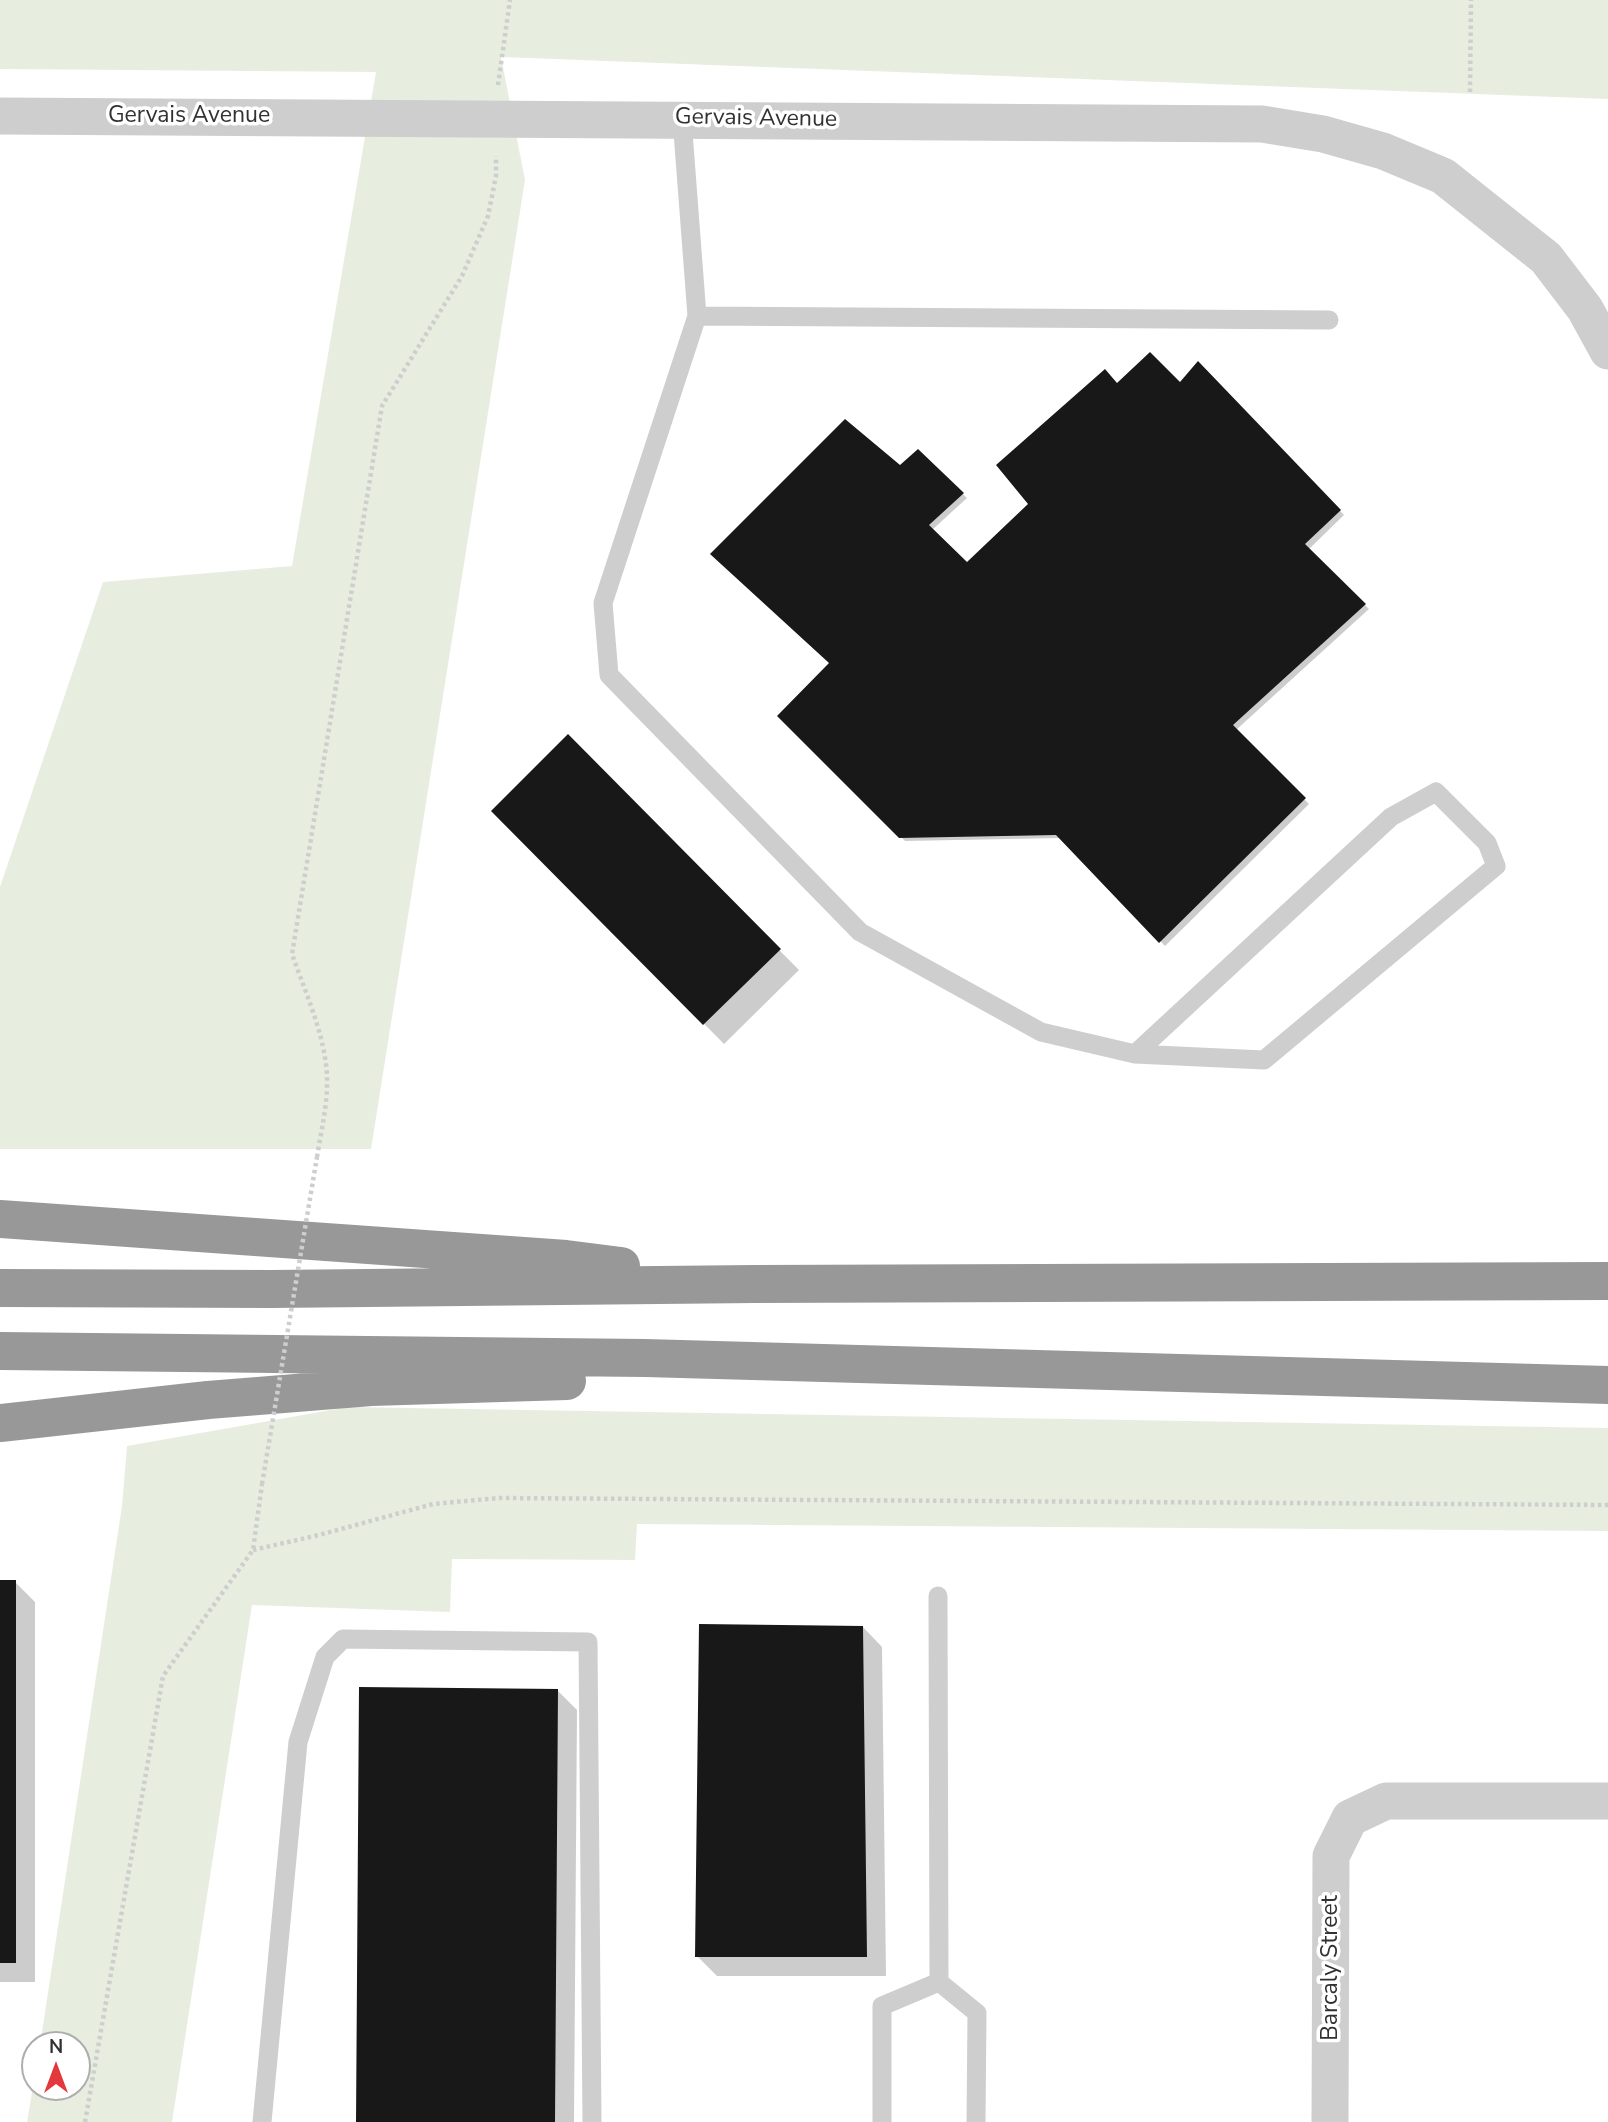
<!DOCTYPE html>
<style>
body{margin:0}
#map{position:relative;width:1608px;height:2122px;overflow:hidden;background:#fff;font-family:"Nunito Sans",sans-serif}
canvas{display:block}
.north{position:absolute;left:21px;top:2031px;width:70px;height:70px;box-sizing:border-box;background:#fff;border:2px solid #adadad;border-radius:50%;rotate:0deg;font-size:19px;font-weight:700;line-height:28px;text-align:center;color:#313131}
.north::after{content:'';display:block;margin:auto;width:24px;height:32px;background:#e3383c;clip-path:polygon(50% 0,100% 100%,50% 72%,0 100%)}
</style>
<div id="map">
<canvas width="1608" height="2122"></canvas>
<div class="north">N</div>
</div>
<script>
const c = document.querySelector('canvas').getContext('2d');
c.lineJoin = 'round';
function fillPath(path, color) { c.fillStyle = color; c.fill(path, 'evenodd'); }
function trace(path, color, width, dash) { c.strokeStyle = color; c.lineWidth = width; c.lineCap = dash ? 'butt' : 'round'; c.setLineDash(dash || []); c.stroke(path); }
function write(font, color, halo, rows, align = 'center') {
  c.font = font + ' "Nunito Sans",sans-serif'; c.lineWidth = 7; c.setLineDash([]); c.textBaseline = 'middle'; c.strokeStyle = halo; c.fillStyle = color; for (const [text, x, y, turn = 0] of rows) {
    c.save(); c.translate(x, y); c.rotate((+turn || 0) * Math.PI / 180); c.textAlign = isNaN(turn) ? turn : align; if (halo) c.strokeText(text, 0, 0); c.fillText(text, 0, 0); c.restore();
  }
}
fillPath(new Path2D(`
 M0,0H1608V99L501,57L525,180L371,1149H0V887L103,582L292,566L376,72L0,69Z
 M348,1407L1608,1428V1531L637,1524L635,1560L452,1559L450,1612L252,1605L172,2122H27L35,2075V2087H77V2045H40L122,1506L127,1446Z`), '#e7eee0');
fillPath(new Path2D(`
 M1198,363L1344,515L1308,550L1369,609L1236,730L1309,804L1165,946L1062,838L905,841L780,716L831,663L900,467L918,452L967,498L932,530L967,565L1031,504L1118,385L1180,384Z
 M568,737L799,970L724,1044L494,811Z
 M0,1582H15L35,1602V1982H0Z
 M863,1627L882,1647L886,1976H717L697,1956Z
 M557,1690L577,1710L574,2122H358Z`), '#0003');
fillPath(new Path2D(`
 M1150,352L1180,382L1198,361L1341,510L1305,544L1366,604L1233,725L1306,798L1159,943L1056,835L899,838L777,716L829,663L710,554L845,419L900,465L918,449L964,493L929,525L967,562L1028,504L996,465L1105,369L1117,383Z
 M568,734L781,949L703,1025L491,811Z
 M0,1580H16V1963H0Z
 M699,1624L863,1626L867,1957H695Z
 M359,1687L558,1689L555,2122H356Z`), '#181818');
trace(new Path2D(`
 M498,85L510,0
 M1470,92L1471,0
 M317,1157C322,1126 330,1095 326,1064C321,1026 304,989 292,954L382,406L462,276L488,216L496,176V156
 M253,1550L319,1535L433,1504L499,1498L1608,1505
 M85,2122L163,1676L253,1550L262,1484`), '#cecece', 4.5, [3.5, 3.5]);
trace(new Path2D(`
 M682,119L697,316L603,603L609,675L860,932L1041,1032L1135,1054L1264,1060L1496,866L1487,843L1436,792L1391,817L1135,1054
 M697,316L1329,320
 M938,1596L939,1982
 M939,1982L977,2013L976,2122
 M262,2122L298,1742L325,1657L343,1639L588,1642L592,2122
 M882,2122V2006L939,1982`), '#cecece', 19);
trace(new Path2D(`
 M0,116L1262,124L1323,134L1383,151L1443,176L1546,258L1585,309L1608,351
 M1330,2122L1331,1856L1350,1818L1386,1801H1608`), '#cecece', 37);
trace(new Path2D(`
 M0,1219L566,1259L621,1266
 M0,1288L271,1289L755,1284L1608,1281
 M0,1351L645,1358L1608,1385
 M0,1423L208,1400L371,1387L567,1381`), '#989898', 38);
trace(new Path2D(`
 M262,1484L317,1157`), '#cecece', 4.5, [3.5, 3.5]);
write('23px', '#313131', '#fff', [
 ["Gervais Avenue",189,116],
 ["Gervais Avenue",756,119,1],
 ["Barcaly Street",1331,1968,-90]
]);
</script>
